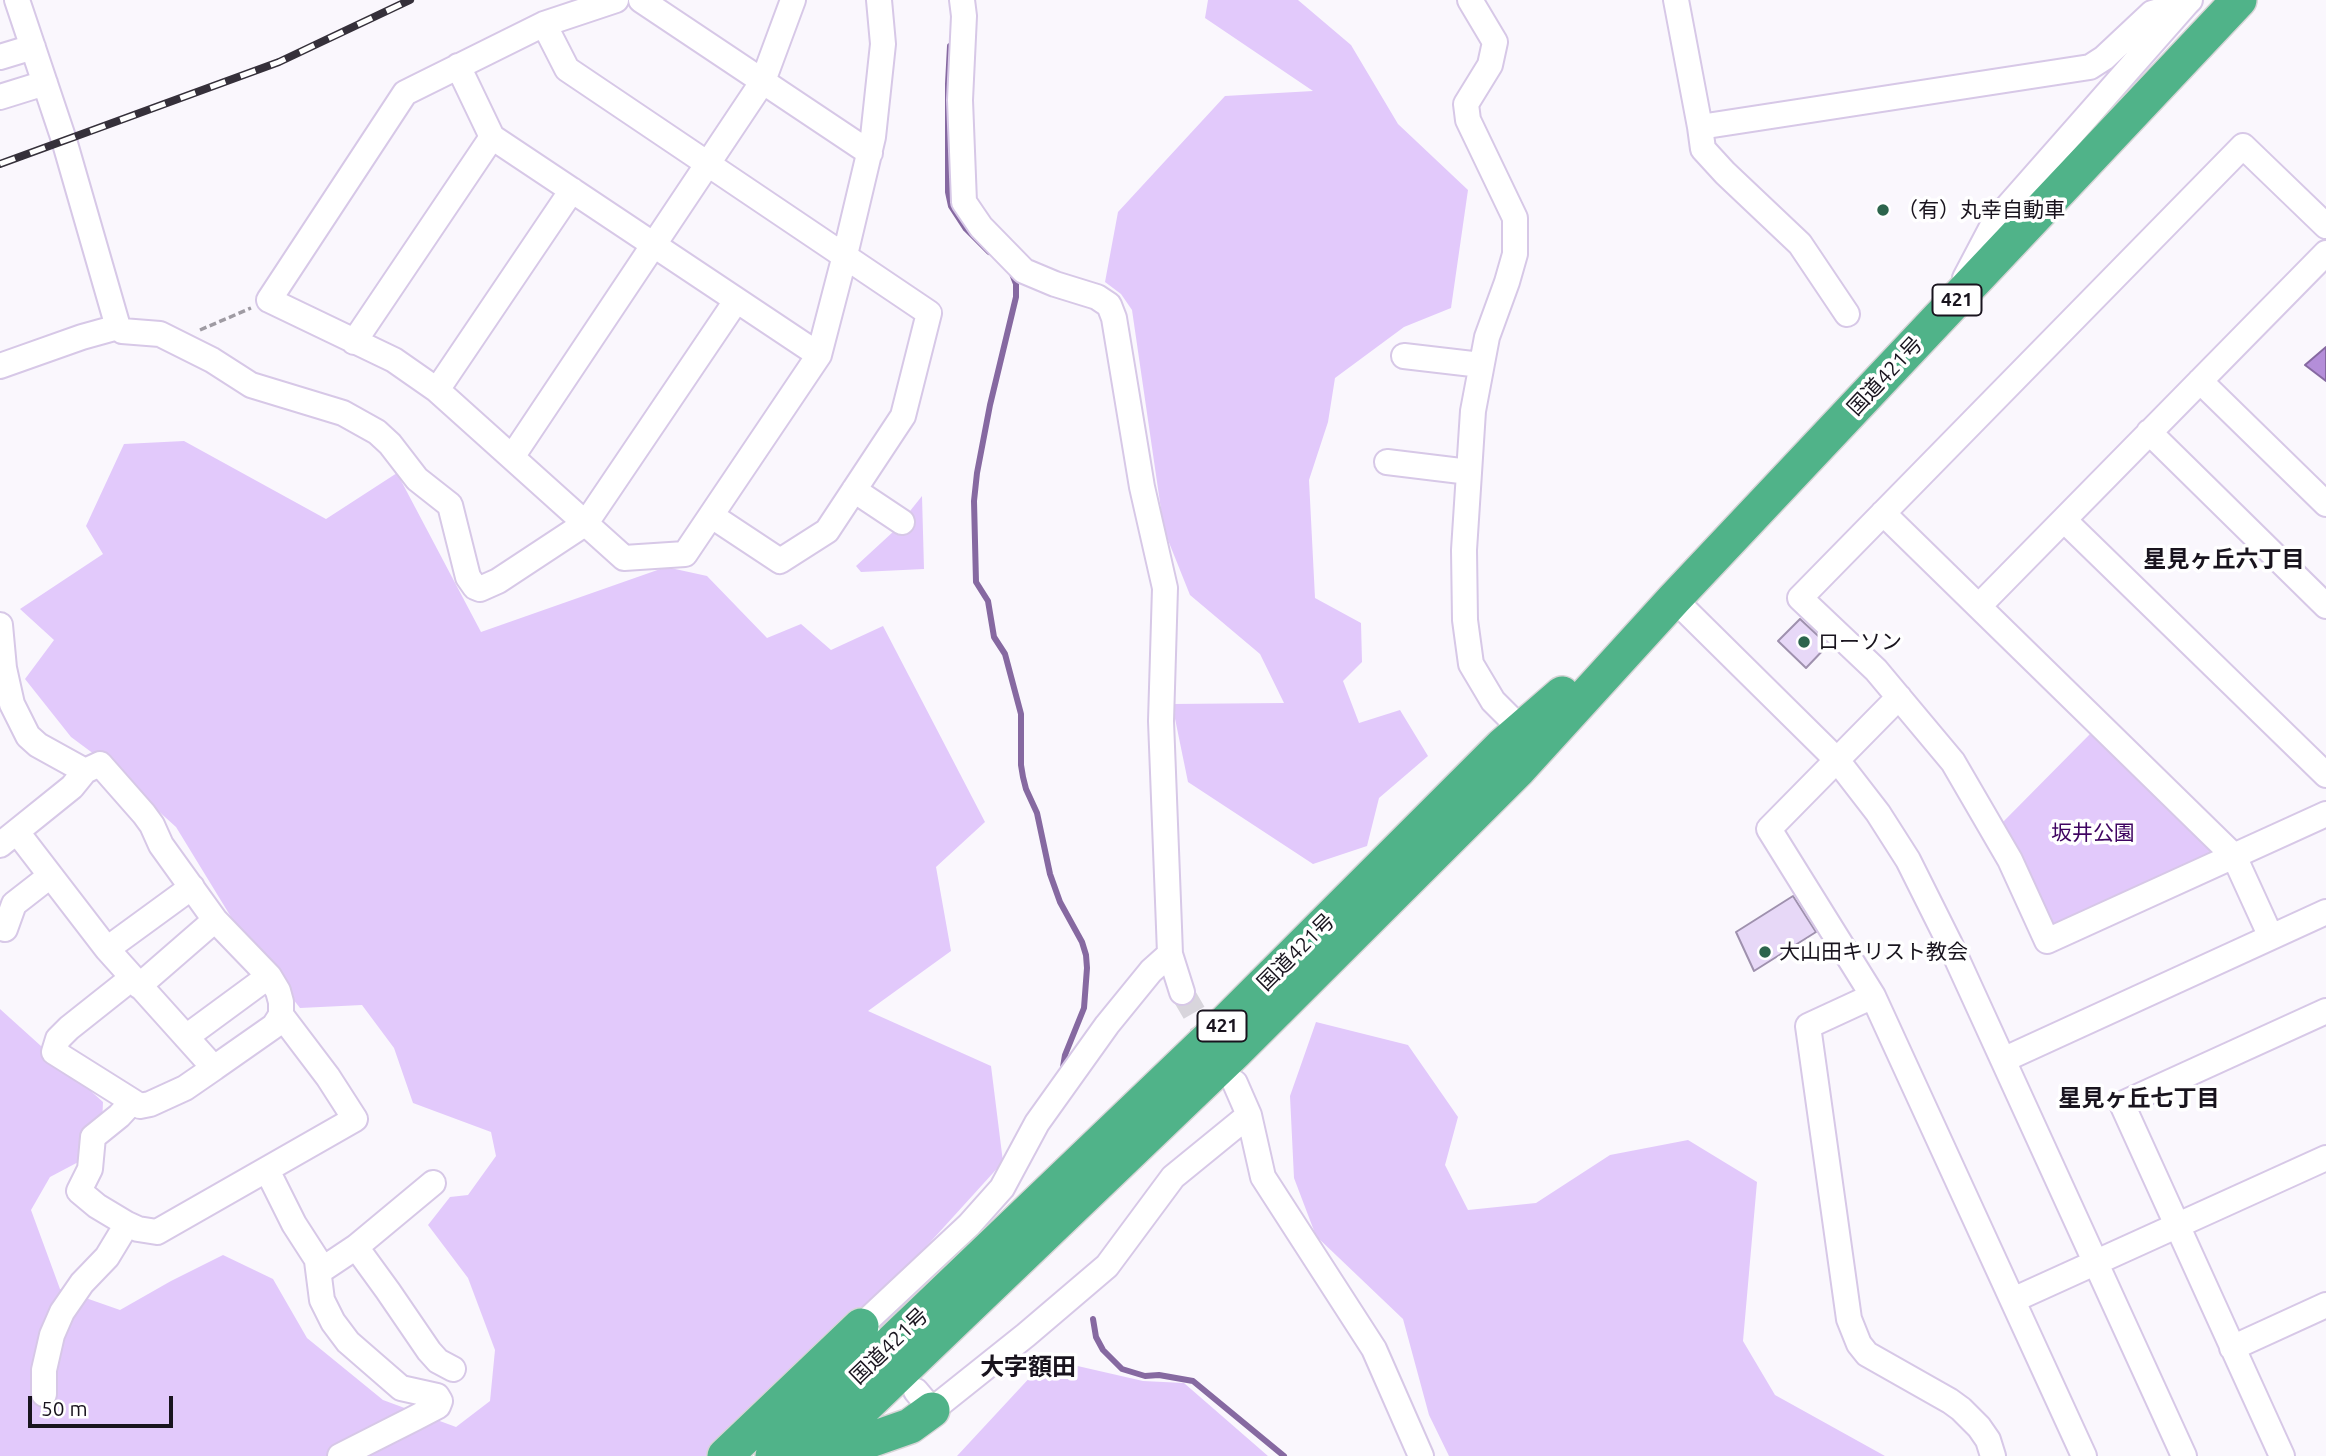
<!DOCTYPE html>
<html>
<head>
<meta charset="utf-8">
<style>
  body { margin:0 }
  #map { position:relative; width:2326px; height:1456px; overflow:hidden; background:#faf7fd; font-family:Ubuntu,sans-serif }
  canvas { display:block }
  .scale { position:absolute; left:28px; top:1396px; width:145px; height:32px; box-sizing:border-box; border:4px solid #19141e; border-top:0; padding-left:9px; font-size:21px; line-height:24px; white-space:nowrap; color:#19141e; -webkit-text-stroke:5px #fff; paint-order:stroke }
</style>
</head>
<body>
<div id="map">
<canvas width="2326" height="1456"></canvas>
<div class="scale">50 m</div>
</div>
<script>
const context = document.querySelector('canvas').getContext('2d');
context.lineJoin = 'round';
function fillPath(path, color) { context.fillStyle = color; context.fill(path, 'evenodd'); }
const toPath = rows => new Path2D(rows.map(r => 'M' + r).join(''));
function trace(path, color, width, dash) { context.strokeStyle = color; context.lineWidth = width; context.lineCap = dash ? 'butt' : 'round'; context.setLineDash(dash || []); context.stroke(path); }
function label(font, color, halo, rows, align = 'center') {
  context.font = font + ' Ubuntu,"Noto Sans JP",sans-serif'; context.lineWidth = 7; context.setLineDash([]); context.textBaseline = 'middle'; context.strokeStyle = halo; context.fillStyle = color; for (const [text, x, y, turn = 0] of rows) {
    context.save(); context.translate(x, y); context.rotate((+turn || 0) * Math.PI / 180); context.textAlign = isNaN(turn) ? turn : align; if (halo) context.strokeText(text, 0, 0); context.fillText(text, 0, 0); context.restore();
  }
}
fillPath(toPath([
  [1208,0,1298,0,1351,45,1398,124,1468,190,1451,308,1404,327,1335,378,1328,422,1309,480,1315,598,1361,623,1362,662,1343,681,1359,723,1400,710,1428,756,1379,798,1367,846,1313,864,1188,782,1172,704,1284,703,1260,654,1190,595,1164,530,1132,310,1121,294,1105,282,1118,212,1225,96,1313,91,1205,18],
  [184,441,326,519,397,473,481,632,666,567,707,576,767,638,801,624,831,650,883,626,985,822,936,867,951,951,868,1011,991,1066,1003,1162,855,1325,716,1456,0,1456,0,1009,103,1102,101,1150,50,1177,31,1210,60,1289,120,1310,171,1281,223,1255,273,1279,307,1338,383,1400,456,1427,490,1401,495,1350,468,1278,428,1225,450,1197,468,1195,496,1156,491,1132,413,1103,394,1048,362,1005,300,1008,239,930,176,827,102,760,71,737,25,679,54,640,20,609,103,554,86,526,124,444],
  [922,496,924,569,861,572,856,566,894,531],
  [2093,731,2214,849,2212,857,2057,928,2049,925,2000,825],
  [1316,1022,1408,1045,1458,1117,1445,1165,1468,1210,1536,1203,1610,1155,1688,1140,1757,1182,1743,1341,1775,1395,1885,1456,1449,1456,1429,1415,1403,1319,1316,1236,1294,1178,1290,1096],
  [1047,1359,1143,1381,1184,1383,1268,1456,957,1456]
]), '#e2c9fb');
const water = toPath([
  [2326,347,2326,381,2305,365,2326,347]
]);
fillPath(water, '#b48ed9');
trace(water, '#8669a1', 2);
trace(toPath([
  [950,46,948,84,948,192,951,206,966,229,989,252],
  [1012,274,1016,284,1016,297,990,405,977,473,974,501,976,582,988,601,994,637,1005,654,1021,714,1021,765,1023,777,1026,789,1037,813,1050,874,1060,902,1082,942,1086,955,1087,968,1084,1008,1065,1055,1063,1067],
  [1093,1319,1096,1337,1103,1350,1122,1369,1145,1376,1159,1375,1193,1381,1284,1456]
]), '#8669a1', 6);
const building = toPath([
  [1800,619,1828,645,1806,668,1778,641,1800,619],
  [1793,896,1816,932,1754,971,1736,932,1793,896]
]);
fillPath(building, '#e7d8f7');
trace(building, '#9f91ae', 2);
trace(toPath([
  [1182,992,1217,1052]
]), '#d8d5dc', 24, [24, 12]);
const minor = toPath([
  [17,0,64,140,118,327],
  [616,0,544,24,405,93,269,300,394,360,437,390,624,558,685,554,819,355,845,255,873,137,883,44,879,0],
  [641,0,870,153],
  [962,0,964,16,960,100,964,202,981,227,1024,271,1055,284,1097,297,1109,305,1114,318,1142,487,1165,588,1161,721,1169,927,1170,954,1182,992],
  [1470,0,1495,42,1490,65,1466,104,1468,120,1515,218,1515,254,1507,282,1487,337,1473,411,1464,550,1465,620,1471,664,1493,701,1521,729],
  [1676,0,1700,127,2090,67,2104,58,2152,13,2187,3,2190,0],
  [544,24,567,69,929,313,903,416,827,531,780,561,712,516],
  [0,57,33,47],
  [458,66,492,137,819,355],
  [0,97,45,83],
  [1700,127,1703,149,1725,173,1800,244,1847,314],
  [2326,226,2243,146,1800,598,1876,670,1953,762,2010,860,2047,941,2326,814],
  [1965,278,1995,221,2187,3],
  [354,342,492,137],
  [1404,356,1481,365],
  [0,366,82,337,118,327,122,331,160,334,212,360,251,385,343,413,377,432,390,444,417,479,450,505,468,577,475,587,480,589,498,581,586,523,736,301],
  [2200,381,2326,504],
  [437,390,572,190],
  [2149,432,2326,606],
  [512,457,763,81,793,0],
  [1387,462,1469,472],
  [854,490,902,522],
  [1883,513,2234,856,2271,937],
  [2064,520,2326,775],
  [1674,599,1837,760,1878,813,1908,860,1950,944,2184,1456],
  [1979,606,2326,253],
  [0,625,4,668,12,704,28,736,38,745,85,771,72,787,0,845],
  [1899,697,1769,829,1873,996,2084,1456],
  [85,771,100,764,144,814,152,825,161,845,215,920,269,976,278,991,281,1002,281,1015],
  [17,832,107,949,214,1068,274,1026,281,1015,328,1077,355,1119,157,1232,138,1229,127,1224,97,1206,79,1191,90,1169,93,1137,119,1116,132,1102],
  [5,929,14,904,50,876],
  [107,949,192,887],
  [132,978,69,1028,58,1039,54,1052,140,1106,150,1104,185,1088,214,1068],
  [139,986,215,920],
  [1873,996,1808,1026,1849,1319,1859,1344,1867,1354,1950,1401,1961,1409,1979,1427,1988,1440,1993,1456],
  [186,1037,269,976],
  [2003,1060,2326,912],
  [1235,1083,1249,1115,1263,1177,1374,1349,1421,1456],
  [267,1170,294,1224,323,1269,356,1247,433,1183],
  [356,1247,388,1291,429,1351,438,1361,453,1369],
  [317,1261,322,1300,333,1322,348,1342,401,1388,437,1396,440,1401,438,1406,415,1418,340,1456],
  [2013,1300,2326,1158],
  [870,1336,861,1326,969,1225,1002,1188,1037,1123,1107,1025,1151,971,1170,954],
  [2232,1348,2326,1305],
  [916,1391,932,1410,1026,1335,1107,1266,1173,1177,1249,1115],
  [44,1394,44,1370,52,1335,62,1312,82,1283,107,1257,127,1224],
  [2282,1456,2122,1104,2326,1011]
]);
const highway = toPath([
  [725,1456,861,1326],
  [773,1456,1219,1029,1502,746,1562,694],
  [813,1456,1235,1052,1519,769,1674,599,2239,0],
  [852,1456,867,1441,910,1426,932,1410]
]);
trace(minor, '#d7c8e7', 28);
trace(highway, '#d6d5d6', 38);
trace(toPath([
  [200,330,251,308]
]), '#9f9ba3', 3.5, [7, 3.5]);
trace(minor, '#fff', 24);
trace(highway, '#50b389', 35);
const rail = toPath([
  [0,164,279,62,410,0]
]);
trace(rail, '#35303a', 8);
trace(rail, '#fff', 5, [16]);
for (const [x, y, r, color] of [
  [1883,210,7,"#2c644c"],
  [1804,642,7,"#2c644c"],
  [1765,952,7,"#2c644c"]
]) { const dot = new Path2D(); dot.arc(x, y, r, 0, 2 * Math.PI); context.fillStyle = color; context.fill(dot); trace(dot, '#fff', 2.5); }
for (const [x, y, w] of [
  [1957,300,49],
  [1222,1026,49]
]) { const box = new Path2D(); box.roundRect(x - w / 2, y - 15.5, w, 31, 5); context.fillStyle = '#fff'; context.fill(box); trace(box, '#19141e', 2); }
label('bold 19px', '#19141e', null, [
  ["421",1957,300],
  ["421",1222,1026]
]);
label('21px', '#19141e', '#fff', [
  ["（有）丸幸自動車",1897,210],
  ["ローソン",1818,642],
  ["大山田キリスト教会",1779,952]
], 'left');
label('21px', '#19141e', '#fff', [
  ["国道421号",1885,376,-47],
  ["国道421号",1296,952,-45],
  ["国道421号",889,1346,-44]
]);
label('21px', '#3f0461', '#fff', [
  ["坂井公園",2093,833]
]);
label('bold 23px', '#19141e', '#fff', [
  ["星見ヶ丘六丁目",2224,559],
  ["星見ヶ丘七丁目",2139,1098]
]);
label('bold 24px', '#19141e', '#fff', [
  ["大字額田",1028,1367]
]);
</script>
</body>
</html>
